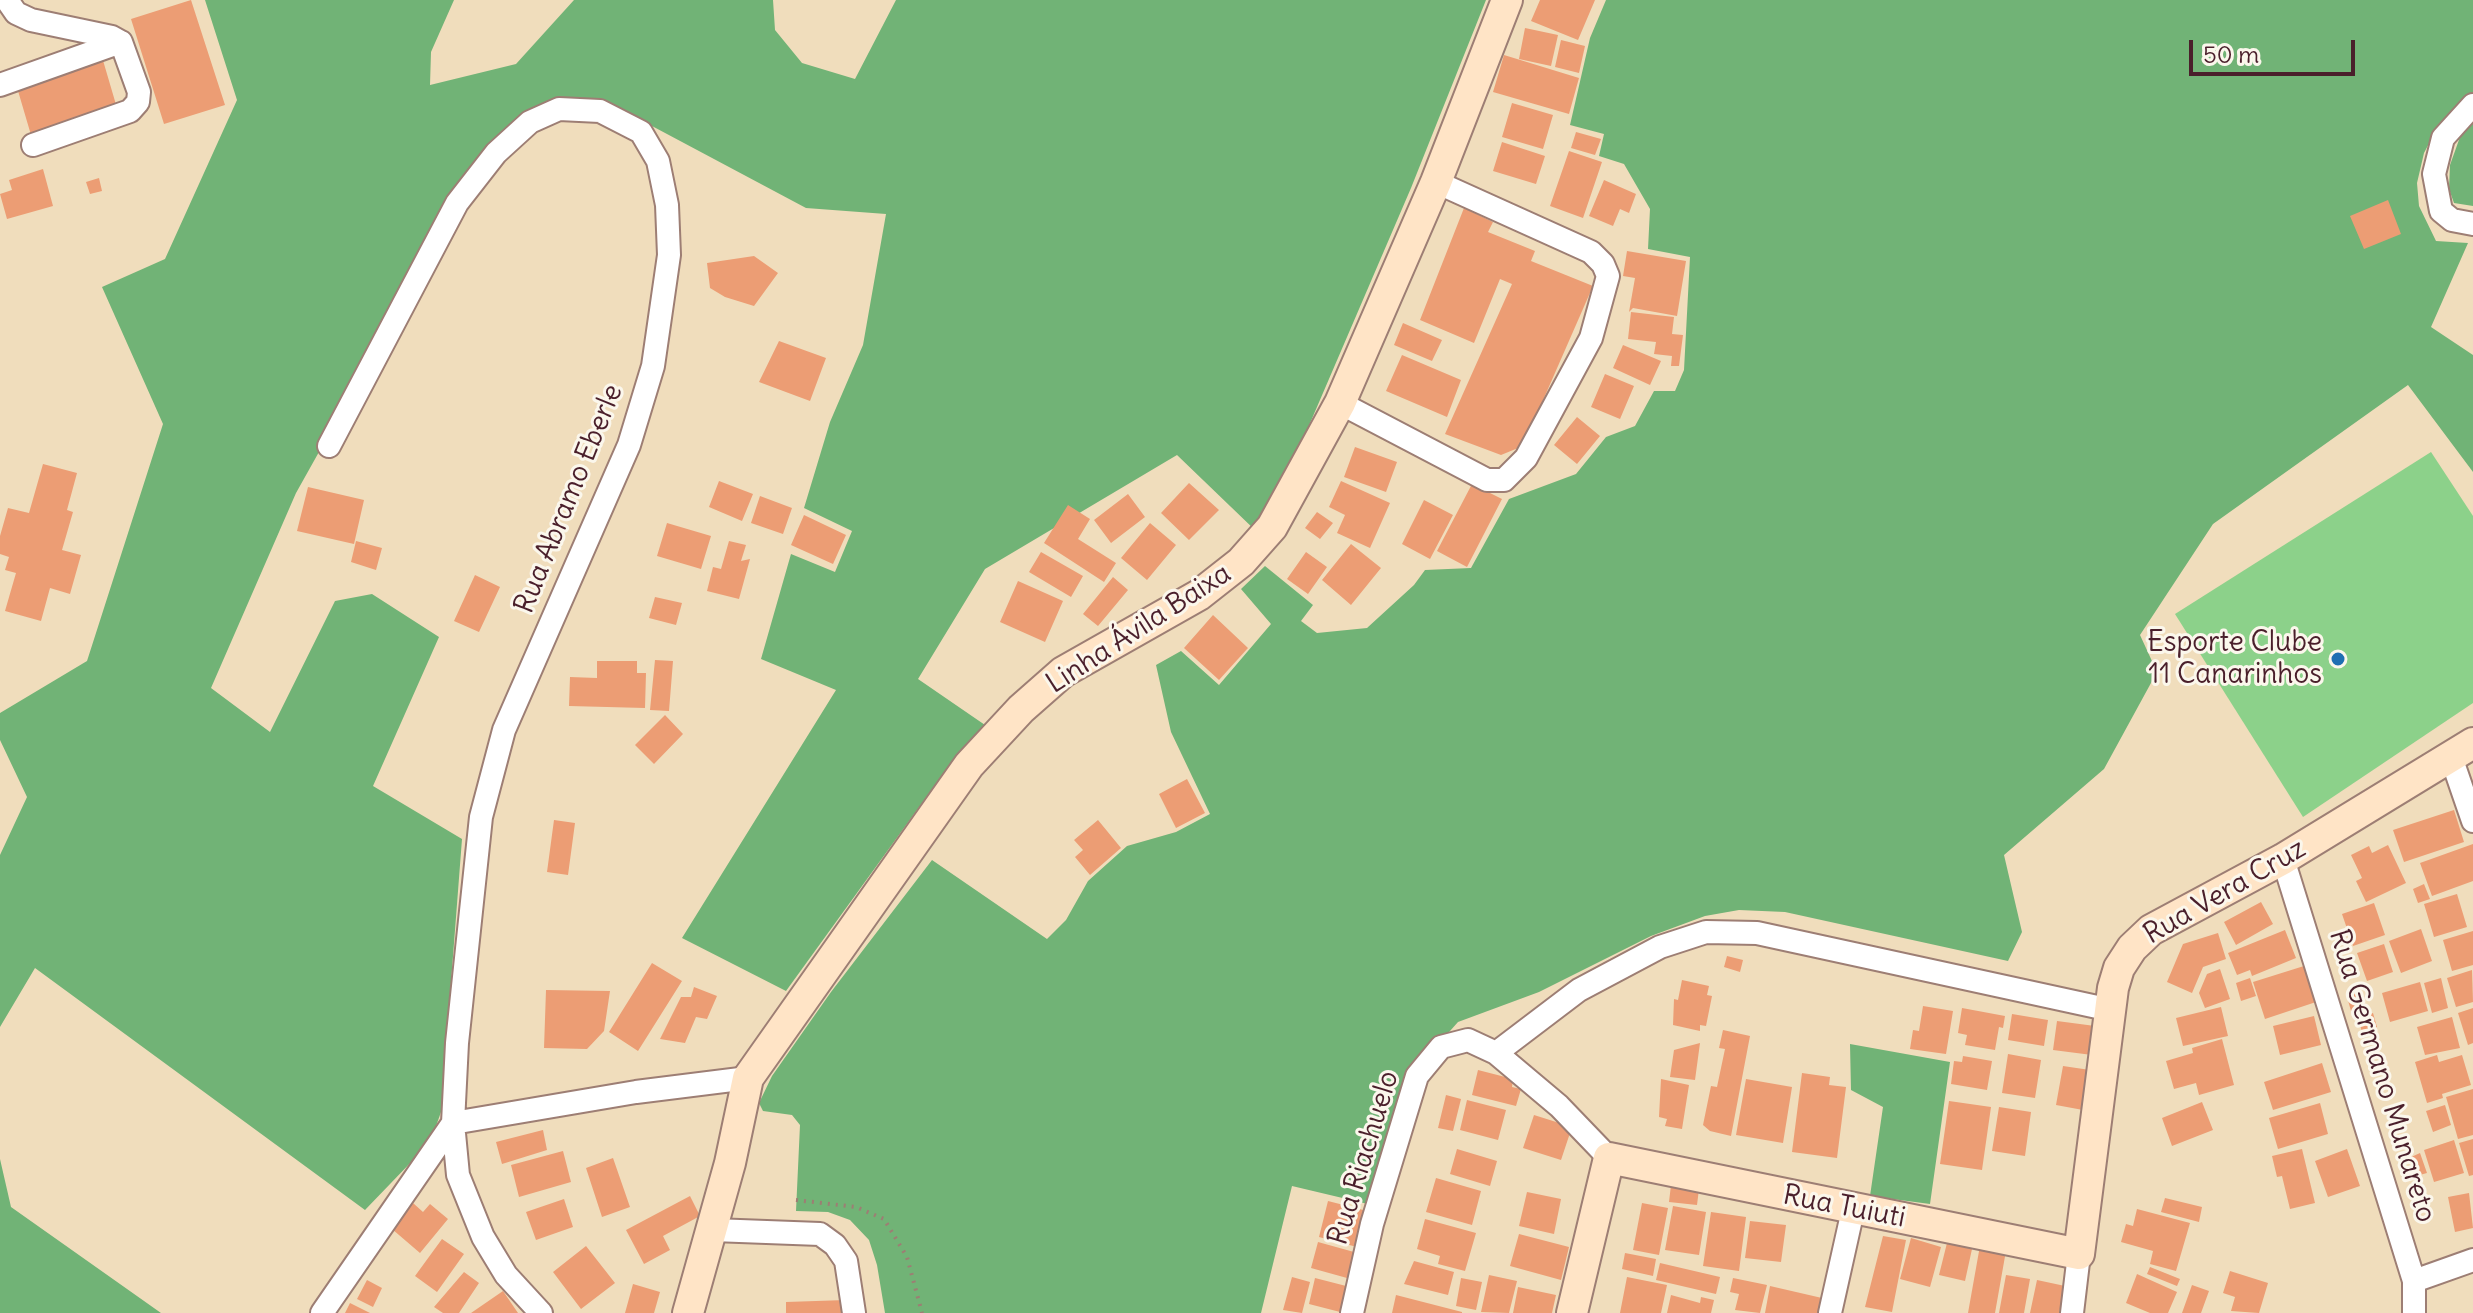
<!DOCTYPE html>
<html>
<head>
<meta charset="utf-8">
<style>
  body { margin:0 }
  #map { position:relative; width:2473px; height:1313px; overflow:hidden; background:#f0ddbc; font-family:Delius,sans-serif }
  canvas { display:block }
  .scale { position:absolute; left:2189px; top:40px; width:166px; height:36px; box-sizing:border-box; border:4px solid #4a1f2b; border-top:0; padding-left:10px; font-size:24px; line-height:28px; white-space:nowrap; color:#4a1f2b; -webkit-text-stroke:6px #fbf7ec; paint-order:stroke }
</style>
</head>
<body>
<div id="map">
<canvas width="2473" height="1313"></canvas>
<div class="scale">50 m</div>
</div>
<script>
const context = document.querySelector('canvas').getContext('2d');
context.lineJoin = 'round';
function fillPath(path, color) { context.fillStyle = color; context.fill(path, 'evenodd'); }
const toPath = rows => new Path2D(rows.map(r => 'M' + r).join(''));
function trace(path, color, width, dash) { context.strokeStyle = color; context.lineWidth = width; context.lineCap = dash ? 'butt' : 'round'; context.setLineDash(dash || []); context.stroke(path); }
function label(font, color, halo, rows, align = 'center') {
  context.font = font + ' Delius,sans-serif'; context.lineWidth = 6; context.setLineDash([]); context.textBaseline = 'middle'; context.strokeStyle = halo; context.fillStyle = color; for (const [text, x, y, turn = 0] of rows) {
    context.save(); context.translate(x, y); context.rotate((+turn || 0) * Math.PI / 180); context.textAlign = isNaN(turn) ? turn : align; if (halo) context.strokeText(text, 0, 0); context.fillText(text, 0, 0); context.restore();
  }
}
fillPath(toPath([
  [2431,452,2473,516,2473,703,2303,817,2175,614]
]), '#8cd18a');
fillPath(toPath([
  [205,0,454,0,431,52,430,85,516,64,574,0,773,0,775,30,802,63,855,79,896,0,1486,0,1411,188,1271,514,1257,532,1177,455,985,569,918,679,985,725,951,763,786,991,682,938,836,690,761,659,791,554,835,572,852,531,804,508,830,422,863,345,886,214,806,208,605,101,563,99,488,150,296,493,211,688,270,732,335,601,372,594,439,637,373,786,462,839,441,1112,435,1129,416,1157,365,1210,35,968,0,1027,0,855,27,797,0,740,0,713,87,661,163,424,102,287,165,259,237,100],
  [1606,0,2473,0,2473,94,2435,132,2424,153,2417,183,2419,206,2436,241,2468,243,2431,327,2473,355,2473,472,2408,385,2213,524,2140,635,2157,672,2104,769,2004,855,2022,932,2008,961,1785,912,1739,910,1705,916,1651,936,1539,992,1458,1022,1426,1058,1372,1205,1292,1186,1261,1313,885,1313,877,1265,869,1240,850,1220,828,1212,796,1211,800,1125,792,1115,763,1111,759,1103,772,1076,831,992,932,860,1047,939,1066,920,1088,881,1127,846,1176,832,1210,814,1171,732,1156,665,1181,651,1219,685,1271,624,1241,589,1265,566,1313,605,1301,621,1317,633,1367,628,1414,585,1425,570,1471,568,1509,499,1576,474,1606,437,1635,426,1654,391,1675,391,1684,370,1690,257,1648,249,1650,209,1624,164,1599,156,1604,134,1570,125,1590,38],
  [2473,122,2473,206,2454,203,2449,189,2450,165,2460,137],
  [1850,1044,1950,1062,1930,1204,1870,1196,1883,1107,1851,1090],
  [0,1159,11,1207,161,1313,0,1313]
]), '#71b376');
fillPath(toPath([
  [191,0,225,105,164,124,131,19],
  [1540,0,1595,0,1578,40,1531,21],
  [1525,28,1558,35,1551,66,1519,59],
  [1561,40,1585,46,1579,73,1555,67],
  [1504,55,1579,78,1569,114,1493,92],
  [102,57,117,108,31,135,16,84],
  [1512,103,1553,115,1543,149,1502,137],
  [1576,132,1601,139,1595,155,1571,148],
  [1502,142,1545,156,1536,184,1493,171],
  [1569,151,1602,162,1583,218,1550,206],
  [43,169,53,206,7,219,0,194,12,190,9,180],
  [99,178,102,191,90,194,86,182],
  [1604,180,1636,194,1629,213,1620,209,1613,226,1589,216],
  [2388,200,2401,234,2364,249,2350,216],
  [1464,208,1493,222,1488,232,1535,251,1531,261,1593,286,1523,446,1501,455,1445,434,1512,284,1500,279,1474,343,1420,320],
  [1627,251,1686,261,1677,316,1633,308,1629,312,1635,278,1623,276],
  [754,256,778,273,754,306,725,297,710,288,707,263],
  [1631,312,1674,317,1672,334,1683,335,1679,366,1671,366,1672,356,1654,354,1656,342,1628,339],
  [1403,323,1442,340,1432,361,1394,345],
  [779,341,826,358,810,401,759,382],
  [1623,345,1661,361,1650,385,1613,368],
  [1402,355,1461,380,1447,417,1386,391],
  [1605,374,1634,386,1620,419,1591,407],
  [1577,417,1600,436,1577,464,1554,445],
  [1355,447,1397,462,1386,492,1344,477],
  [43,464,77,473,67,510,73,512,62,550,81,555,70,594,50,588,41,621,5,611,16,573,5,570,9,557,0,554,0,536,8,508,29,513],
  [719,481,753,494,742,521,709,507],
  [1341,481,1390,503,1370,548,1337,533,1345,515,1329,507],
  [1189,483,1219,510,1189,540,1161,513],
  [1472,484,1502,499,1467,567,1437,551],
  [308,487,364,500,354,544,297,531],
  [1128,494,1145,517,1111,543,1094,520],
  [760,496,792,508,783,534,751,523],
  [1424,500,1453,515,1430,559,1402,544],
  [1068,505,1090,519,1078,539,1116,563,1104,582,1044,543],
  [1317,512,1333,523,1320,539,1305,528],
  [804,515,846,535,833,564,791,545],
  [667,523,711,536,701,569,657,556],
  [1150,523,1176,545,1147,580,1121,558],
  [356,541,382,548,376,570,351,562],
  [729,541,746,545,741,561,750,559,739,599,707,591,713,567,721,569],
  [1351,544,1381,568,1351,605,1322,580],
  [1041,552,1083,576,1071,597,1029,572],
  [1306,552,1327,567,1308,594,1287,579],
  [475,575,500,587,479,632,454,621],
  [1113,577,1128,590,1098,626,1083,614],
  [1018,581,1063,601,1045,642,1000,622],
  [655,597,682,603,676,625,649,618],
  [1213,615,1248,648,1219,680,1184,648],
  [655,660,673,661,669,711,650,710],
  [597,661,637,661,637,673,646,673,645,708,569,706,570,677,597,678],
  [665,715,683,734,654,764,635,745],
  [1187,779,1205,813,1176,828,1159,794],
  [2454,810,2464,842,2404,862,2393,830],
  [554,820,575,823,568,875,547,872],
  [1098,820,1121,848,1090,875,1075,857,1083,850,1074,840],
  [2473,844,2473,881,2432,896,2420,863],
  [2388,845,2406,883,2366,902,2356,881,2362,878,2351,855,2369,846,2372,853],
  [2424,884,2430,899,2418,903,2413,889],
  [2457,894,2467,927,2434,937,2424,904],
  [2261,902,2273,924,2236,945,2224,922],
  [2374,903,2385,935,2353,946,2342,914],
  [2421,929,2432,961,2401,973,2389,941],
  [2285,930,2296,958,2252,976,2250,970,2237,975,2228,953],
  [2473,931,2473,965,2452,971,2443,940],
  [2218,933,2226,959,2203,967,2192,993,2167,982,2183,944],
  [2384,944,2393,972,2367,981,2357,953],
  [1727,956,1743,960,1740,972,1724,967],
  [652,963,682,981,638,1051,609,1032],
  [2304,966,2316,1002,2265,1019,2253,982],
  [2220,969,2230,999,2205,1008,2199,993,2207,974],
  [2472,970,2473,1002,2456,1007,2447,978],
  [2250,978,2256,996,2241,1001,2236,983],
  [2441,978,2448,1008,2432,1013,2424,983],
  [1682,980,1709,986,1707,995,1712,996,1706,1026,1700,1025,1700,1031,1673,1025,1674,999,1678,1000],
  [2420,982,2428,1011,2390,1022,2382,993],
  [694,987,717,996,707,1019,696,1017,685,1043,660,1039,681,997,691,997],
  [546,990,610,991,604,1031,587,1049,544,1048],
  [2361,992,2366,1006,2351,1011,2347,997],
  [1923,1006,1953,1011,1946,1054,1910,1049,1913,1030,1919,1031],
  [2221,1007,2228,1036,2183,1046,2176,1018],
  [1962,1008,2005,1016,2003,1028,1999,1027,1995,1050,1965,1045,1967,1035,1958,1033],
  [2473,1008,2473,1043,2468,1045,2458,1013],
  [2373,1013,2377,1027,2362,1032,2358,1018],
  [2012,1014,2048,1020,2044,1046,2008,1040],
  [2314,1016,2321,1045,2280,1055,2273,1026],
  [2452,1017,2460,1048,2425,1055,2417,1027],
  [2057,1021,2095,1026,2092,1055,2053,1050],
  [1723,1030,1750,1036,1731,1136,1710,1131,1703,1125,1711,1086,1717,1087,1725,1049,1719,1048],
  [2222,1039,2234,1085,2199,1095,2196,1083,2174,1089,2166,1061,2193,1053,2192,1048],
  [1700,1043,1695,1080,1670,1077,1674,1050],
  [2008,1054,2041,1060,2035,1098,2002,1093],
  [2437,1055,2439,1062,2462,1055,2471,1085,2442,1094,2443,1098,2427,1103,2415,1062],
  [1963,1056,1992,1061,1987,1090,1951,1084,1954,1061,1962,1062],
  [2322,1063,2331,1092,2273,1110,2264,1082],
  [2063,1066,2090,1070,2083,1110,2056,1105],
  [1478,1070,1513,1079,1512,1087,1521,1089,1516,1106,1472,1095],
  [1802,1073,1830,1077,1829,1085,1846,1087,1837,1158,1792,1152],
  [1661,1079,1689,1085,1682,1129,1665,1126,1667,1119,1659,1117],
  [1746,1079,1792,1087,1783,1143,1736,1135],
  [2473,1089,2473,1135,2458,1139,2446,1097],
  [1446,1095,1461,1099,1453,1131,1438,1128],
  [1467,1100,1506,1110,1498,1140,1460,1130],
  [1949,1101,1991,1107,1982,1170,1940,1164],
  [2202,1102,2213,1130,2172,1146,2162,1118],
  [2320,1103,2328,1134,2278,1149,2269,1118],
  [2445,1105,2451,1125,2433,1132,2426,1111],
  [1999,1107,2031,1112,2025,1156,1992,1151],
  [1534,1115,1572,1127,1561,1160,1523,1148],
  [543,1130,547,1150,502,1164,496,1142],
  [2473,1139,2473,1175,2469,1176,2459,1143],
  [2454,1140,2464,1173,2434,1182,2424,1150],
  [1457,1149,1497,1161,1490,1186,1450,1174],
  [2302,1149,2315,1203,2290,1209,2282,1176,2277,1177,2272,1156],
  [2347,1149,2360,1186,2328,1197,2315,1161],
  [563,1151,571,1182,519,1197,511,1165],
  [2420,1153,2427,1173,2416,1176,2409,1158],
  [613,1158,630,1207,602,1217,586,1168],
  [1436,1178,1481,1191,1472,1225,1426,1212],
  [1671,1185,1699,1189,1697,1205,1669,1202],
  [1527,1192,1561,1199,1554,1234,1519,1226],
  [2469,1193,2473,1228,2455,1232,2448,1197],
  [690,1196,700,1216,663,1236,670,1250,644,1264,626,1230],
  [2165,1198,2202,1207,2199,1222,2161,1212],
  [564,1199,573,1227,536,1240,526,1212],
  [1328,1201,1367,1211,1357,1247,1319,1237],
  [413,1203,423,1212,430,1204,448,1219,420,1253,392,1229],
  [1642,1203,1668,1208,1659,1255,1633,1250],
  [1673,1206,1706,1212,1699,1255,1665,1250],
  [2137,1209,2190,1223,2176,1271,2150,1264,2153,1251,2121,1242,2126,1224,2133,1226],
  [1711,1212,1746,1217,1739,1271,1703,1266],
  [1425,1219,1476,1233,1465,1271,1438,1264,1440,1256,1417,1249],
  [1750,1221,1786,1225,1781,1262,1745,1258],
  [1519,1234,1569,1247,1561,1280,1510,1266],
  [1883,1236,1906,1240,1892,1312,1865,1307],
  [1911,1238,1941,1247,1930,1287,1900,1279],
  [442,1239,464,1254,437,1292,415,1276],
  [1981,1240,2007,1245,1995,1313,1968,1313],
  [1318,1242,1354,1252,1347,1278,1311,1268],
  [1947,1243,1972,1249,1965,1281,1939,1275],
  [586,1246,615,1283,581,1309,553,1272],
  [1625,1253,1656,1259,1653,1276,1622,1269],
  [1414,1261,1454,1272,1448,1295,1404,1284],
  [1660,1263,1720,1277,1716,1294,1656,1280],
  [2150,1267,2180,1279,2177,1286,2147,1274],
  [2230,1271,2268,1283,2259,1313,2231,1311,2235,1297,2223,1293],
  [464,1272,479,1283,459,1313,443,1313,434,1307],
  [2137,1274,2177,1292,2168,1313,2150,1313,2126,1303],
  [1489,1275,1517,1281,1509,1313,1481,1312],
  [2006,1275,2030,1279,2024,1313,1999,1313],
  [1292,1277,1310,1282,1302,1313,1283,1310],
  [1627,1277,1667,1285,1661,1313,1620,1313],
  [1315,1278,1350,1287,1344,1313,1309,1304],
  [1461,1278,1482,1282,1476,1310,1456,1306],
  [1733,1278,1767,1285,1760,1313,1735,1310,1739,1294,1730,1292],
  [367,1280,382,1288,373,1307,357,1299],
  [2037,1280,2065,1286,2059,1313,2030,1313],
  [633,1284,660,1292,654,1313,625,1313],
  [2192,1285,2209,1291,2201,1313,2182,1313],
  [1770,1286,1822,1298,1819,1313,1765,1313],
  [1518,1287,1556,1295,1552,1313,1513,1313],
  [503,1291,518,1313,471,1313],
  [1396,1295,1462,1312,1462,1313,1392,1313],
  [1671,1295,1700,1303,1701,1297,1714,1300,1711,1313,1667,1313],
  [846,1300,846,1313,786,1313,786,1302],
  [350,1303,370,1313,345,1313]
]), '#ec9d74');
const street = toPath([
  [7,0,16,13,31,20,112,37,121,42,139,92,138,102,130,111,33,145],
  [0,85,121,42],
  [2473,105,2443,138,2434,174,2441,211,2452,220,2473,224],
  [1340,403,1487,480,1504,480,1526,458,1591,338,1608,276,1603,264,1591,252,1436,182],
  [329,446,457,203,496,153,530,122,559,109,600,111,641,132,658,161,667,205,669,255,653,366,629,445,504,730,481,817,457,1043,453,1123,458,1175,483,1237,506,1275,541,1313],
  [2451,757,2473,821],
  [2283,859,2414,1281,2414,1313],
  [1496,1053,1579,990,1660,947,1706,932,1757,933,2111,1010],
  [713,1230,820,1234,835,1245,846,1261,854,1313],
  [2414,1281,2473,1260],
  [322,1313,453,1123,636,1092,748,1078],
  [1352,1313,1372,1224,1417,1076,1441,1047,1468,1040,1496,1053,1559,1106,1609,1158],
  [1830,1313,1853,1210],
  [2072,1313,2079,1254]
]);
const secondary = toPath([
  [688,1313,730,1163,748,1078,969,765,1021,709,1063,672,1199,595,1241,562,1272,527,1340,403,1436,182,1507,0],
  [1572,1313,1609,1158,2079,1254,2113,988,2119,968,2132,948,2151,930,2283,859,2473,743]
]);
trace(street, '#9d7e74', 26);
trace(secondary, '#9d7e74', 34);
trace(toPath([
  [796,1200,856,1207,884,1219,907,1257,922,1313]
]), '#9d7e74', 4, [2, 6]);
trace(street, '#fff', 22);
trace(secondary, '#ffe4c6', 30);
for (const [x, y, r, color] of [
  [2338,659,8,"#1f6fb2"]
]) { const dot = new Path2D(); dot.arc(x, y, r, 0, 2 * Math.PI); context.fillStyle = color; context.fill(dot); trace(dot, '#fbf7ec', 3); }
label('28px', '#4a1f2b', '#fbf7ec', [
  ["Rua Abramo Eberle",569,499,-68],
  ["Linha Ávila Baixa",1139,629,-33],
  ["Rua Vera Cruz",2225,892,-30],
  ["Rua Germano Munareto",2382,1076,73],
  ["Rua Riachuelo",1364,1158,-73],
  ["Rua Tuiuti",1844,1207,11]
]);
label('28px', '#4a1f2b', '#fbf7ec', [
  ["Esporte Clube",2322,643],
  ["11 Canarinhos",2322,675]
], 'right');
</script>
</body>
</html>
